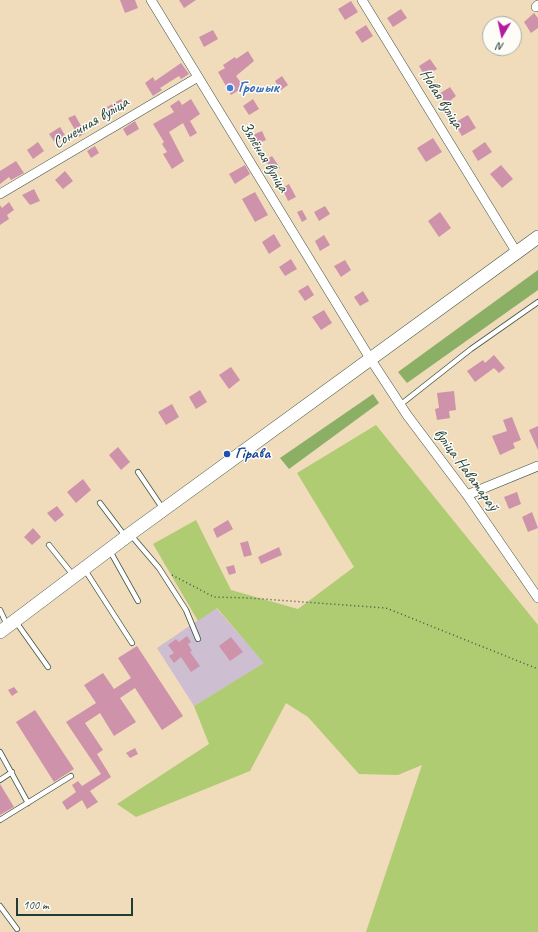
<!DOCTYPE html>
<html>
<head>
<meta charset="utf-8">
<style>
  body { margin:0 }
  #map { position:relative; width:538px; height:932px; overflow:hidden; background:#f0dbba; font-family:Caveat,sans-serif }
  canvas { display:block }
  .north { position:absolute; left:482px; top:16px; width:40px; height:40px; box-sizing:border-box; background:#fdfcf7; border:1px solid #a4b0a9; border-radius:50%; rotate:189deg; font-size:11px; font-weight:700; line-height:16px; text-align:center; color:#1f3d34 }
  .north::after { content:''; display:block; margin:auto; width:14px; height:18px; background:#b5179e; clip-path:polygon(50% 0,100% 100%,50% 72%,0 100%) }
  .scale { position:absolute; left:16px; top:898px; width:117px; height:18px; box-sizing:border-box; border:2px solid #1f3d34; border-top:0; padding-left:5px; font-size:12px; line-height:14px; white-space:nowrap; color:#1f3d34; -webkit-text-stroke:3px #fdfcf7; paint-order:stroke }
</style>
</head>
<body>
<div id="map">
<canvas width="538" height="932"></canvas>
<div class="north">N</div>
<div class="scale">100 m</div>
</div>
<script>
const context = document.querySelector('canvas').getContext('2d');
context.lineJoin = 'round';
function fillPath(path, color) { context.fillStyle = color; context.fill(path, 'evenodd'); }
const toPath = rows => new Path2D(rows.map(r => 'M' + r).join(''));
function trace(path, color, width, dash) { context.strokeStyle = color; context.lineWidth = width; context.lineCap = dash ? 'butt' : 'round'; context.setLineDash(dash || []); context.stroke(path); }
function label(font, color, halo, rows, align = 'center') {
  context.font = font + ' Caveat,sans-serif'; context.lineWidth = 3; context.setLineDash([]); context.textBaseline = 'middle'; context.strokeStyle = halo; context.fillStyle = color; for (const [text, x, y, turn = 0] of rows) {
    context.save(); context.translate(x, y); context.rotate((+turn || 0) * Math.PI / 180); context.textAlign = isNaN(turn) ? turn : align; if (halo) context.strokeText(text, 0, 0); context.fillText(text, 0, 0); context.restore();
  }
}
fillPath(toPath([
  [216,608,265,663,194,706,157,648]
]), '#cdbed2');
fillPath(toPath([
  [376,425,538,625,538,932,366,932,422,765,398,775,359,774,308,717,286,703,250,771,136,817,117,804,209,744,194,706,264,663,217,608,198,621,153,544,196,520,231,590,298,609,354,567,297,473]
]), '#afcc73');
fillPath(toPath([
  [538,270,538,290,407,383,398,372],
  [373,394,379,403,289,469,280,458]
]), '#8bb065');
fillPath(toPath([
  [120,0,135,0,138,8,125,13],
  [179,0,196,0,184,8],
  [351,1,358,12,345,20,338,9],
  [401,9,407,18,393,27,387,18],
  [534,13,538,18,538,28,531,33,524,22],
  [366,25,373,36,362,43,355,32],
  [213,30,218,39,204,47,199,37],
  [248,51,254,61,236,76,244,87,231,95,218,72,225,68,223,65,235,57,236,59],
  [430,59,437,69,425,76,419,66],
  [181,63,189,74,181,79,179,76,160,88,162,90,153,96,145,83,153,77,155,81],
  [282,76,288,85,281,90,275,81],
  [450,87,456,96,446,104,439,94],
  [121,99,125,105,111,114,107,107],
  [191,99,200,114,190,121,197,133,190,137,183,123,169,132,184,161,172,169,163,154,167,152,162,144,164,142,153,124,174,112,170,106,179,100,182,105],
  [253,99,259,109,249,115,243,106],
  [75,115,85,133,79,137,68,118],
  [468,115,476,128,462,136,454,123],
  [135,121,139,129,127,136,123,129],
  [60,127,66,137,56,144,49,134],
  [262,131,266,140,257,144,253,135],
  [433,138,442,152,426,162,417,148],
  [38,142,44,151,33,159,27,150],
  [485,142,492,152,478,161,472,151],
  [95,146,99,153,91,158,87,151],
  [272,156,280,168,273,172,265,160],
  [16,161,24,173,11,180,9,177,0,184,0,171],
  [245,165,250,174,235,184,229,174],
  [501,165,513,179,502,188,490,174],
  [65,171,73,181,63,189,55,180],
  [289,184,296,197,288,201,282,188],
  [34,189,40,201,30,205,22,195],
  [255,192,268,215,255,222,242,199],
  [9,202,14,210,7,215,9,219,0,225,0,205,2,208],
  [325,206,330,214,319,221,314,212],
  [302,210,307,219,302,222,297,212],
  [440,212,451,228,439,237,428,221],
  [274,234,281,246,269,254,262,242],
  [324,235,330,245,320,251,315,241],
  [291,259,297,269,285,276,279,267],
  [345,260,351,270,341,277,334,266],
  [308,285,314,295,305,301,298,291],
  [363,291,369,301,360,306,354,297],
  [324,310,332,323,321,330,312,317],
  [494,355,505,368,499,373,494,368,475,382,467,371,483,360,485,363],
  [231,367,240,380,229,389,219,375],
  [200,390,207,402,196,409,189,397],
  [454,391,456,410,449,411,450,418,437,420,435,409,439,408,437,393],
  [172,404,179,417,166,425,158,412],
  [512,417,521,440,513,443,515,448,500,455,492,436,507,431,503,420],
  [538,426,538,450,529,430],
  [118,447,130,462,121,470,109,455],
  [83,479,91,490,76,503,67,492],
  [517,492,521,504,509,509,504,497],
  [57,506,64,515,55,522,47,513],
  [532,512,538,528,528,532,522,517],
  [228,520,233,529,217,538,213,529],
  [33,528,41,537,32,545,24,537],
  [248,541,252,555,244,557,240,543],
  [279,547,282,555,261,564,258,557],
  [234,565,236,573,229,575,226,567],
  [187,636,191,642,188,644,192,651,190,652,200,666,191,672,181,657,174,663,169,656,174,653,168,645,176,639,179,642],
  [231,637,243,652,230,661,219,646],
  [137,646,183,716,162,730,135,688,120,698,136,722,114,736,100,713,85,723,103,750,97,754,111,777,90,791,98,802,87,809,82,800,67,810,62,802,76,792,72,785,78,781,82,786,101,774,66,722,96,703,84,685,103,673,114,689,131,678,118,658],
  [14,687,18,692,12,696,8,690],
  [35,710,74,769,54,782,16,722],
  [135,748,138,754,130,758,126,753],
  [0,784,14,807,0,815]
]), '#ce93aa');
const lane = toPath([
  [400,405,471,349,538,302],
  [138,472,163,509],
  [100,503,125,536],
  [130,534,159,568,186,610,198,639],
  [49,545,73,575],
  [110,551,138,601],
  [85,570,132,643],
  [0,610,7,625],
  [16,622,48,667],
  [0,752,28,803],
  [0,780,12,772],
  [0,820,71,776],
  [0,906,17,929]
]);
const street = toPath([
  [151,0,371,360,407,415,467,495,538,598],
  [362,0,517,253],
  [536,7,538,5],
  [0,194,198,77],
  [467,495,538,466]
]);
const secondary = toPath([
  [0,632,130,534,538,237]
]);
trace(lane, '#3e5548', 6);
trace(street, '#3e5548', 10);
trace(secondary, '#3e5548', 14);
trace(toPath([
  [172,575,214,597,249,598,386,608,538,669]
]), '#3e5548', 1.5, [1, 3]);
trace(lane, '#fff', 4.5);
trace(street, '#fff', 9);
trace(secondary, '#fff', 13);
for (const [x, y, r, color] of [
  [230,88,4,"#3f7fe0"],
  [227,454,4,"#1a4fb4"]
]) { const dot = new Path2D(); dot.arc(x, y, r, 0, 2 * Math.PI); context.fillStyle = color; context.fill(dot); trace(dot, '#fdfcf7', 1.5); }
label('bold 16px', '#366cbe', '#fdfcf7', [
  ["Грошык",238,88]
], 'left');
label('16px', '#1f3d34', '#fdfcf7', [
  ["Новая вуліца",441,99,58],
  ["Сонечная вуліца",91,123,-31],
  ["Зялёная вуліца",264,157,59],
  ["вуліца Наватараў",466,470,54]
]);
label('bold 16px', '#164399', '#fdfcf7', [
  ["Гірава",235,454]
], 'left');
</script>
</body>
</html>
